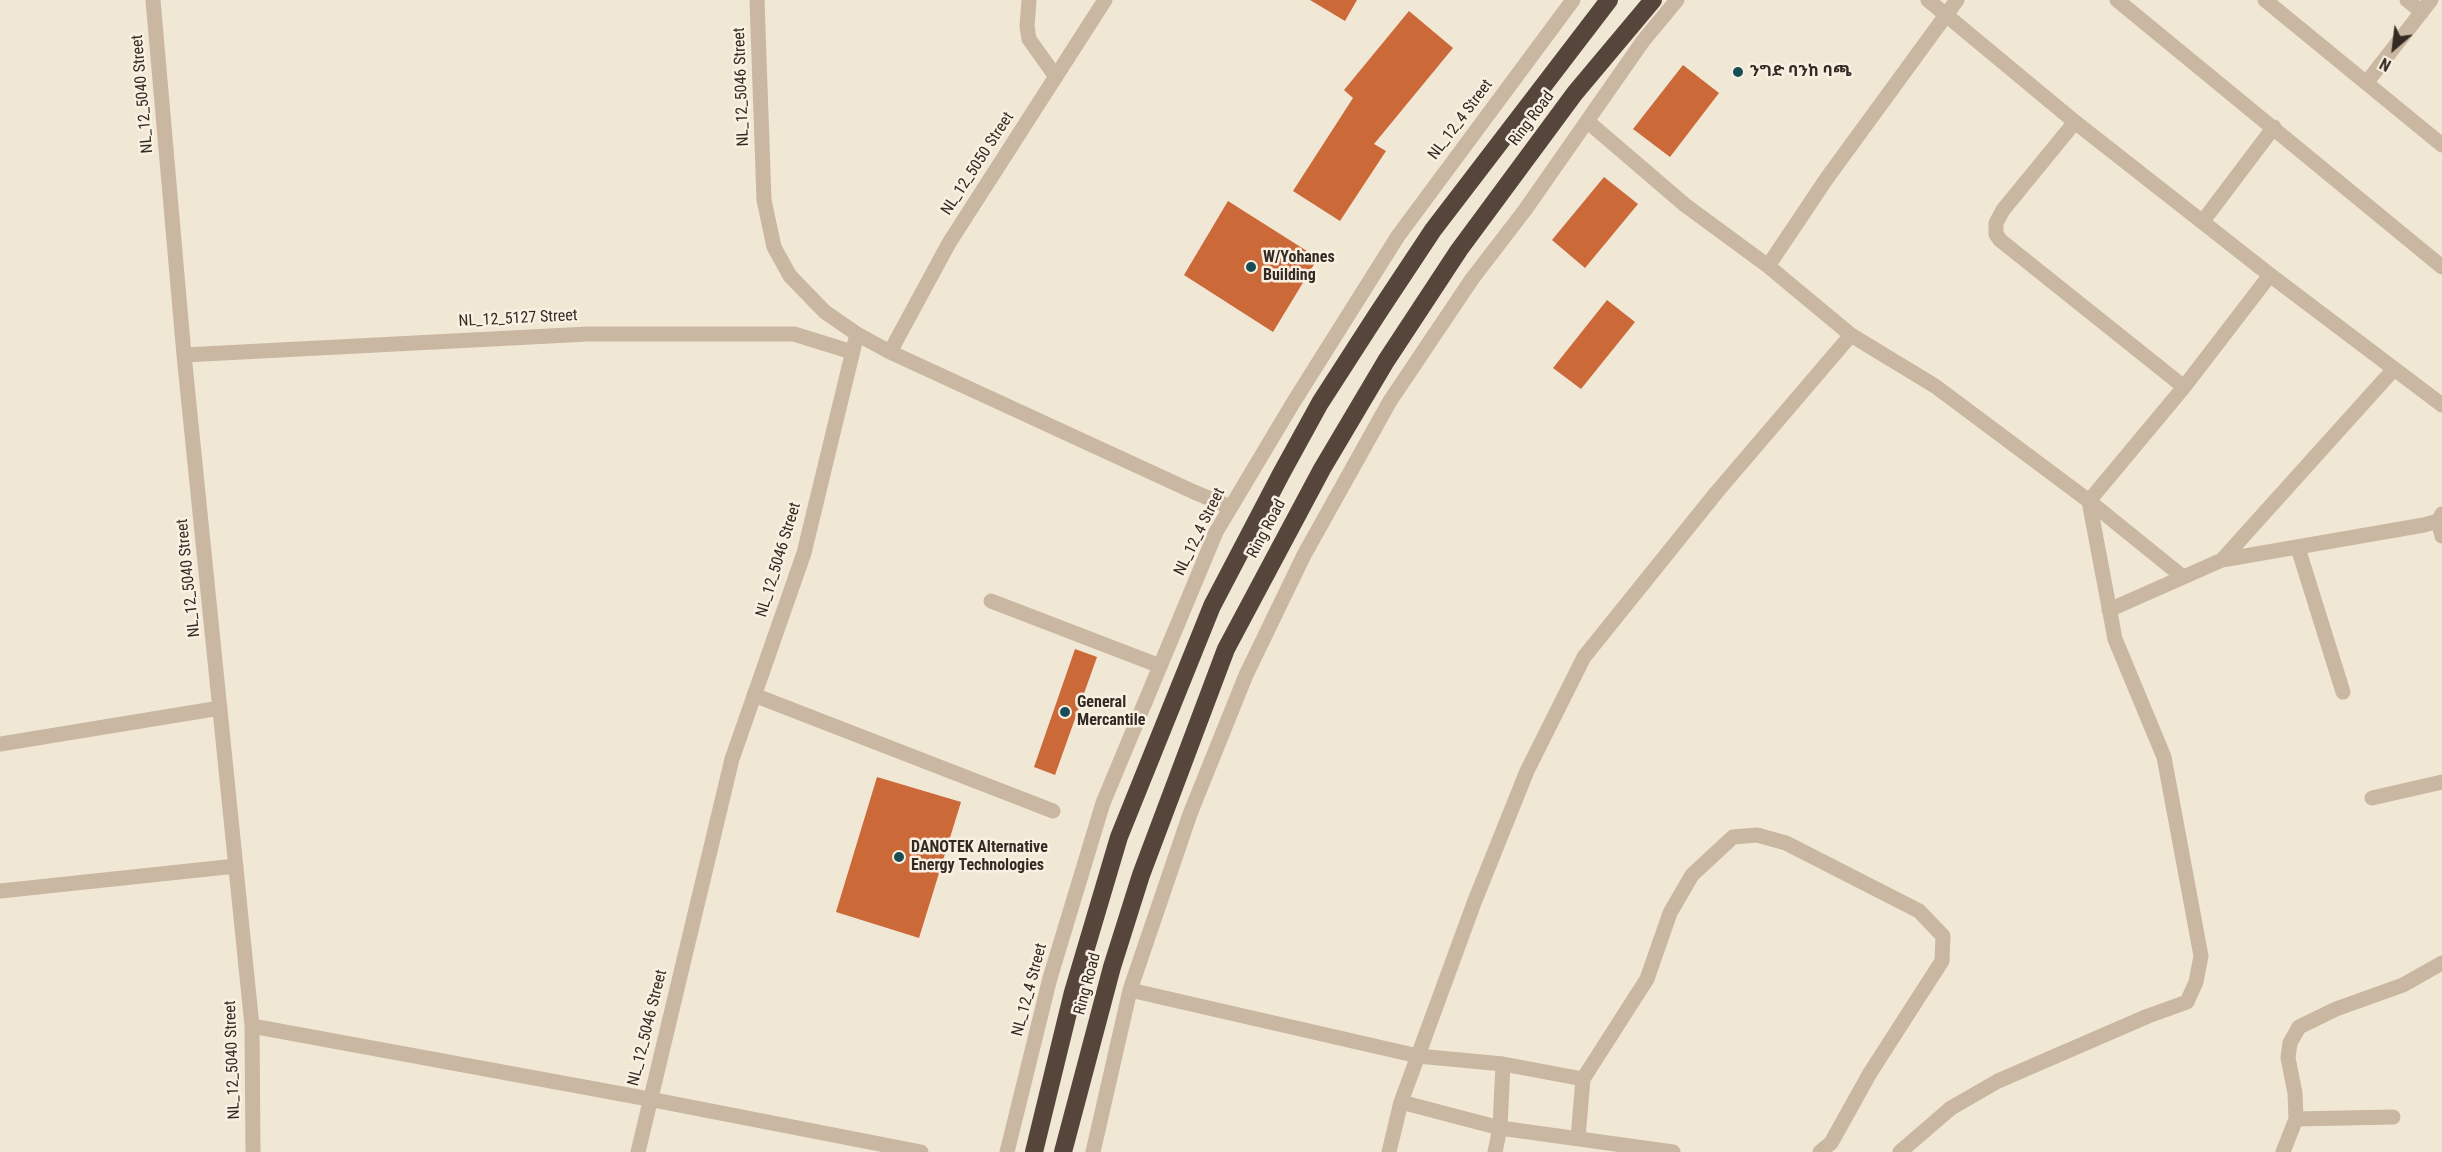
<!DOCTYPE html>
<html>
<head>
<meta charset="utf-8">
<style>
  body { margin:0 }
  #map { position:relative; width:2442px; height:1152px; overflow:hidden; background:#f1e7d5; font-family:"Roboto Condensed",sans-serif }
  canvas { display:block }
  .north { position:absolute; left:2364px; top:18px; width:60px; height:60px; -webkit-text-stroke:4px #f9f0e1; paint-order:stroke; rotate:208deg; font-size:16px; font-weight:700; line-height:24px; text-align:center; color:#332a24 }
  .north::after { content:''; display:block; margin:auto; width:21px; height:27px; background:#332a24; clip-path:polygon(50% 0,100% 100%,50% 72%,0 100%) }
</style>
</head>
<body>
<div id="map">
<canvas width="2442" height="1152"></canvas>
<div class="north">N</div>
</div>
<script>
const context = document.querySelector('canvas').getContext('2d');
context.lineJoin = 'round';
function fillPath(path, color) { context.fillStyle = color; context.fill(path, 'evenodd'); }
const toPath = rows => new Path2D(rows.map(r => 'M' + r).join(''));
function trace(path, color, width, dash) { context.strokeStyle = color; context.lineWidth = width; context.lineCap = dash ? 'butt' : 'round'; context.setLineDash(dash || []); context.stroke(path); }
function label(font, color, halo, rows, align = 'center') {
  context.font = font + ' "Roboto Condensed","Noto Sans Ethiopic",sans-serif'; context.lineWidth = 5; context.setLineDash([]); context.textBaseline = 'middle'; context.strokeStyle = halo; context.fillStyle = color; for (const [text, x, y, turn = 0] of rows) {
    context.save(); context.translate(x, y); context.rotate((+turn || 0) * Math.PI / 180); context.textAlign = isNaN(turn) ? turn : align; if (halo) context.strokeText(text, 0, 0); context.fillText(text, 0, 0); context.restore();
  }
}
fillPath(toPath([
  [1310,0,1357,0,1345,21],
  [1409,11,1453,48,1374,144,1386,151,1340,221,1293,191,1353,98,1344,90],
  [1683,65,1719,93,1670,157,1633,129],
  [1604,177,1638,204,1585,268,1552,240],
  [1228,201,1318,258,1273,332,1184,275],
  [1607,300,1635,322,1581,389,1553,368],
  [1075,649,1097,657,1055,775,1034,767],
  [877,777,961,802,919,938,836,912]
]), '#cb6939');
trace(toPath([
  [153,0,184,355,252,1026,253,1152],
  [757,0,764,200,774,247,790,276,825,312,857,334,890,352,1194,492,1230,507],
  [1029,0,1027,26,1029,39,1056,77],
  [1928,0,2075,122,2270,275,2442,405],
  [2117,0,2442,267],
  [2265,0,2442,145],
  [2407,0,2422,12],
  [2367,82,2431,0],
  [2203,221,2274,127],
  [1768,266,1827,178,1957,0],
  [1851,335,1935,386,2089,501,2183,577],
  [890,352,949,243,1105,0],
  [184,355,588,334,794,334,852,352],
  [2184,387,2270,275],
  [2438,521,2442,536],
  [2298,548,2343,692],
  [2222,560,2394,369],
  [991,601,1160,666],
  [2109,610,2222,560,2424,525,2438,521,2442,514],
  [754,695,1053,811],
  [0,744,220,708],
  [2372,798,2442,782],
  [0,891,236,866],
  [1130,990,1418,1056,1503,1064,1583,1079],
  [252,1026,649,1099,921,1152],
  [1401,1102,1500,1128,1673,1152],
  [2296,1119,2393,1117],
  [1578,1138,1583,1079,1647,979,1670,913,1692,875,1733,837,1757,835,1786,843,1919,911,1943,936,1942,961,1870,1073,1831,1143,1820,1152],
  [638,1152,732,759,804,553,857,334],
  [1007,1152,1050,978,1103,803,1216,532,1293,403,1398,236,1573,0],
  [1093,1152,1130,990,1190,814,1246,675,1304,555,1390,401,1472,279,1525,210,1643,41,1677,0],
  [1389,1152,1401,1102,1474,903,1527,771,1584,657,1716,493,1851,335,1768,266,1685,205,1587,121],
  [1495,1152,1500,1128,1503,1064],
  [1900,1152,1951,1108,1998,1081,2148,1016,2187,1002,2196,982,2201,956,2164,757,2115,639,2089,501,2184,387,2000,240,1996,234,1996,223,2003,210,2075,122],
  [2283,1152,2296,1119,2295,1093,2288,1058,2290,1043,2299,1027,2336,1009,2403,985,2442,963]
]), '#c9b7a1', 15);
trace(toPath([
  [1034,1152,1073,992,1119,837,1212,606,1281,474,1320,403,1378,313,1433,230,1609,0],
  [1063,1152,1112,967,1141,875,1226,649,1322,469,1386,361,1459,250,1575,93,1653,0]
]), '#55453b', 18);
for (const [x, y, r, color] of [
  [1738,72,6,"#194d56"],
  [1251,267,6,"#194d56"],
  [1065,712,6,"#194d56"],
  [899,857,6,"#194d56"]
]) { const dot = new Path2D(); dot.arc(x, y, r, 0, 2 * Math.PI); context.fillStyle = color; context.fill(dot); trace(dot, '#f9f0e1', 2); }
label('bold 16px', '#332a24', '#f9f0e1', [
  ["ንግድ ባንከ ባጫ",1750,72],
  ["W/Yohanes",1263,258],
  ["Building",1263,276],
  ["General",1077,703],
  ["Mercantile",1077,721],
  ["DANOTEK Alternative",911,848],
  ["Energy Technologies",911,866]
], 'left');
label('16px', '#332a24', '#f9f0e1', [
  ["NL_12_5046 Street",742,87,-92],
  ["NL_12_5040 Street",143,94,-95],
  ["Ring Road",1532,119,-53],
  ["NL_12_4 Street",1461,120,-53],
  ["NL_12_5050 Street",978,164,-57],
  ["NL_12_5127 Street",518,319,-3],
  ["Ring Road",1267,529,-62],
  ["NL_12_4 Street",1200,532,-64],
  ["NL_12_5046 Street",779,560,-73],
  ["NL_12_5040 Street",189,578,-96],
  ["Ring Road",1088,984,-75],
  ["NL_12_4 Street",1030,990,-75],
  ["NL_12_5046 Street",648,1028,-76],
  ["NL_12_5040 Street",233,1060,-92]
]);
</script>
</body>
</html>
